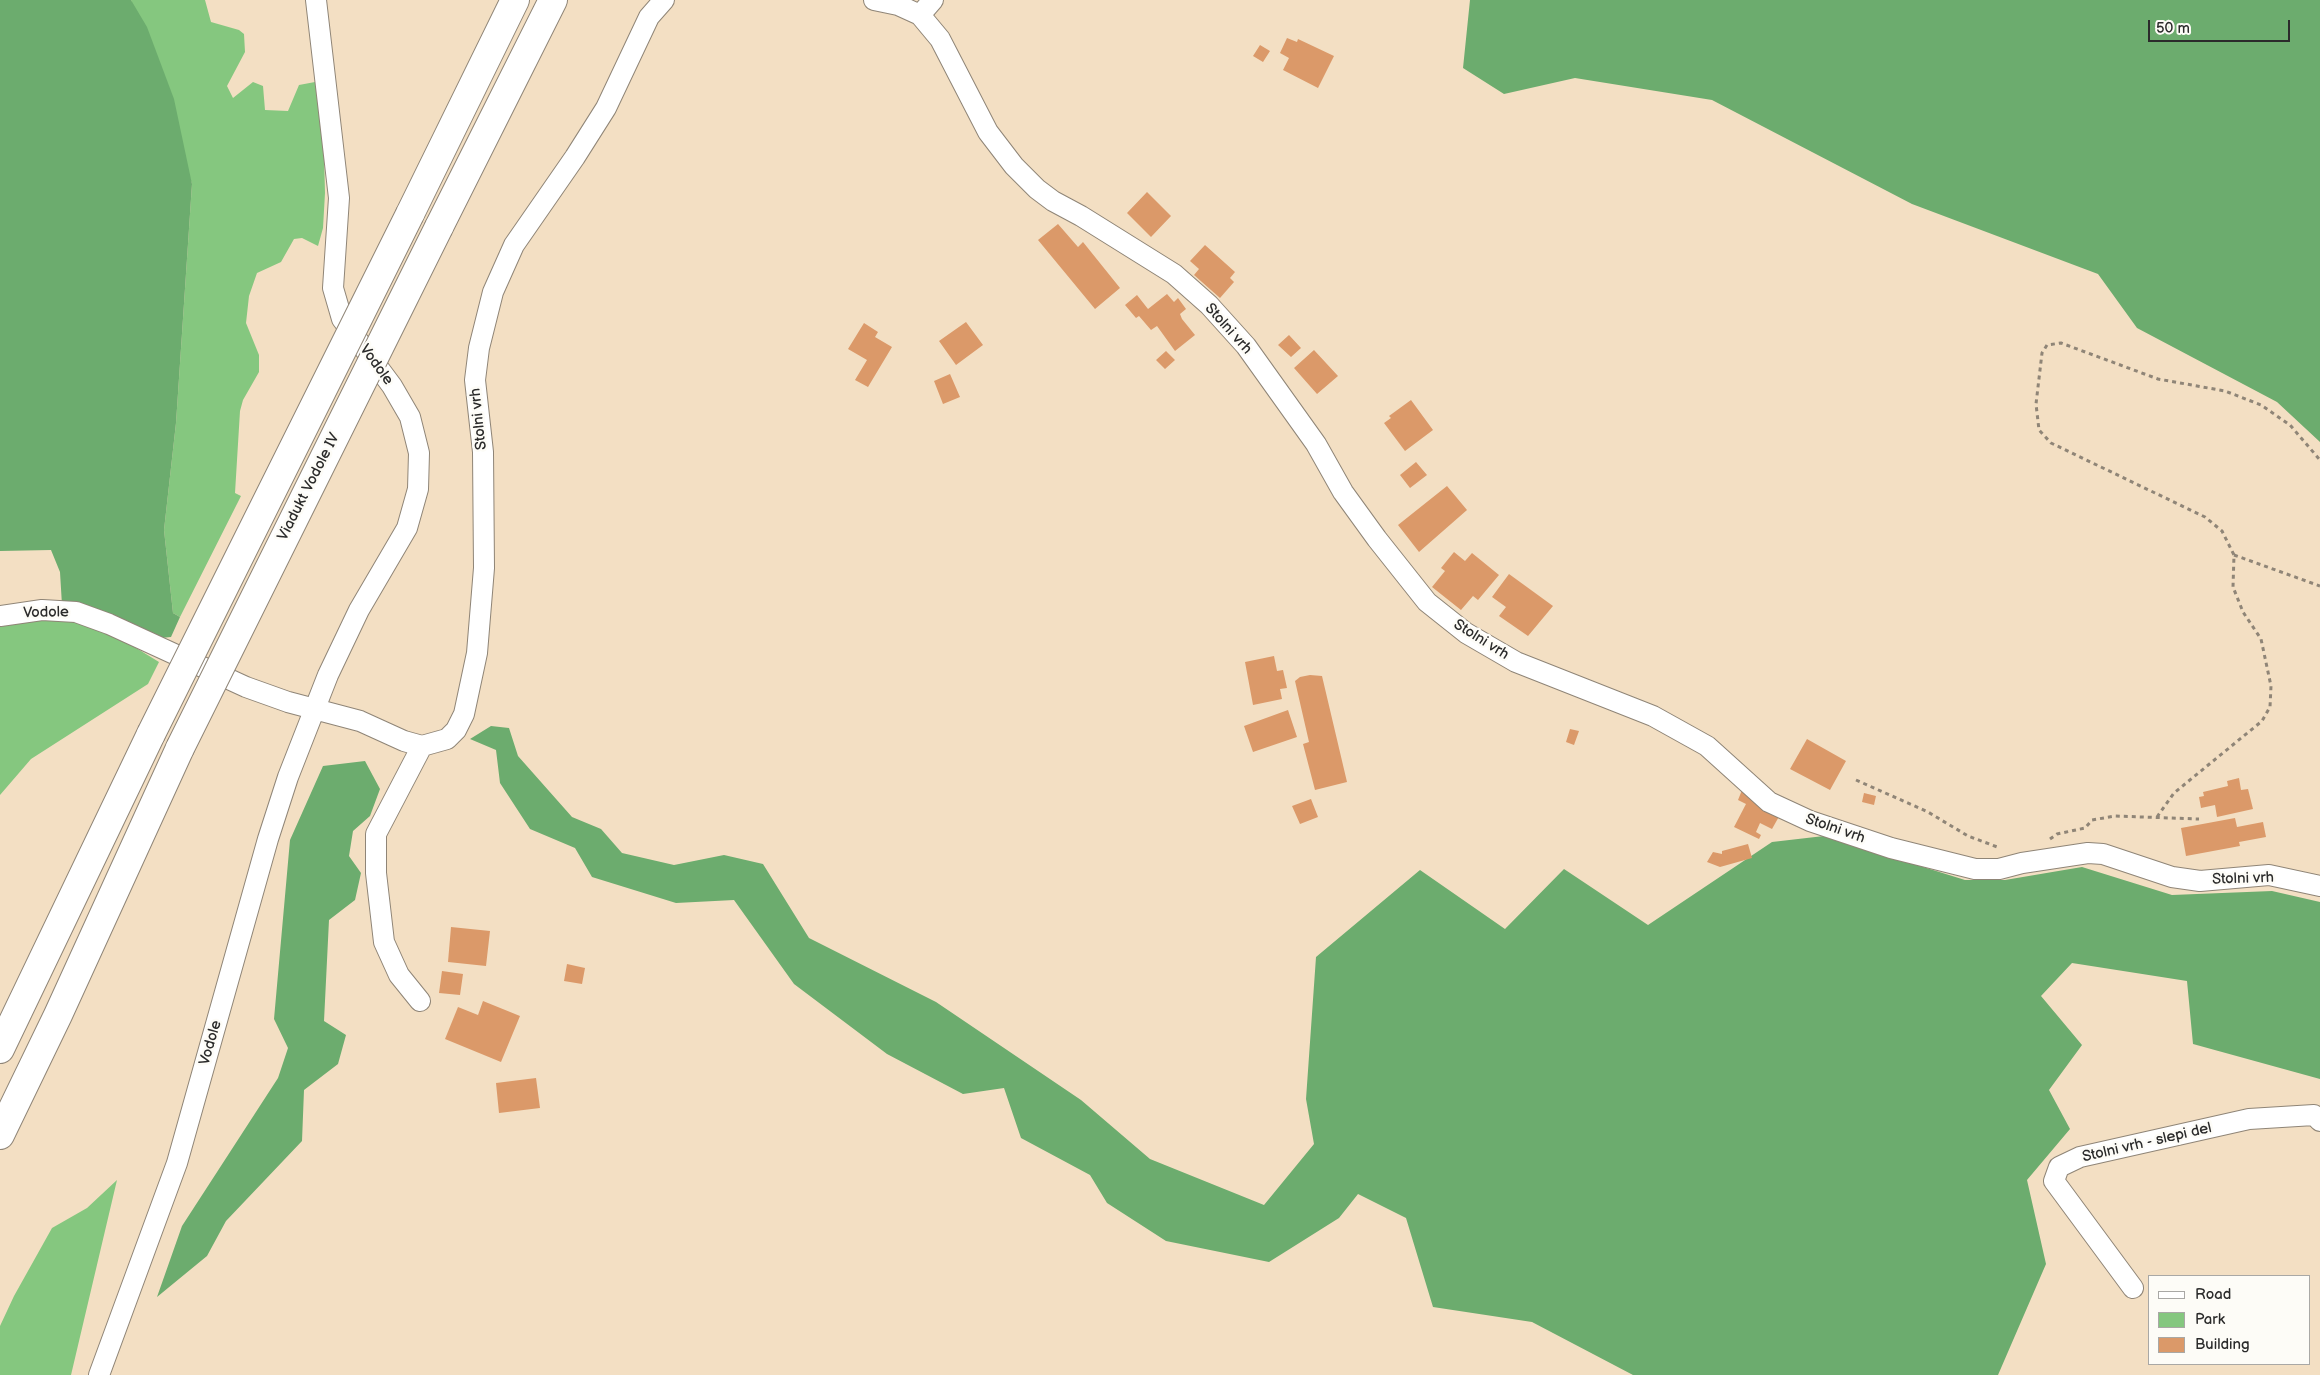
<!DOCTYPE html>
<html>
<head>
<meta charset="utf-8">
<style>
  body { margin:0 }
  #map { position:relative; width:2320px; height:1375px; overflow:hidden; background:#f3dfc3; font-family:"Balsamiq Sans",sans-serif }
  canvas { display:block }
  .legend { position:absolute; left:2148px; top:1275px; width:162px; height:90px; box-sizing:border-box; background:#fdfcf7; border:1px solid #a9a8a5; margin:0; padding:6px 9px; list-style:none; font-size:15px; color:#2b2b2b }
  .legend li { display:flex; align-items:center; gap:10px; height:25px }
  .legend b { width:25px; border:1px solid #a9a8a5 }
  .scale { position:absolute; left:2148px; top:20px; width:142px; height:22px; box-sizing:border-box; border:2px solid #2b2b2b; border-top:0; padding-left:6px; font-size:15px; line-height:18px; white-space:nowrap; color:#2b2b2b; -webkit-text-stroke:4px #fdfcf7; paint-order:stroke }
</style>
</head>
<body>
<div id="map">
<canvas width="2320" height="1375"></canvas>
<ul class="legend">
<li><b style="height:6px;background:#fff"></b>Road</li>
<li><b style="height:14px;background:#85c77f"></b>Park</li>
<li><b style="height:14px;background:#db9969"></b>Building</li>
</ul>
<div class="scale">50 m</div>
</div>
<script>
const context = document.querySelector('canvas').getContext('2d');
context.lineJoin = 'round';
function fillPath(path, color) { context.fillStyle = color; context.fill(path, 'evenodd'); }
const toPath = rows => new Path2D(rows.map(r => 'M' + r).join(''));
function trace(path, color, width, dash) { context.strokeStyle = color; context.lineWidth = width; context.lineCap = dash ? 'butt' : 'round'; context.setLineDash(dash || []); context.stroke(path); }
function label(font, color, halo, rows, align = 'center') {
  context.font = font + ' "Balsamiq Sans",sans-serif'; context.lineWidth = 5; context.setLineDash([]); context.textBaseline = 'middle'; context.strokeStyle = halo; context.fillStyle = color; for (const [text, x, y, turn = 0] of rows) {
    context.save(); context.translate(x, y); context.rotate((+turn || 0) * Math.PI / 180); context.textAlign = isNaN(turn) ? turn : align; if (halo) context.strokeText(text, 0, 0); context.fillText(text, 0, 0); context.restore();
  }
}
fillPath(toPath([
  [131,0,205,0,211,22,239,30,244,34,245,52,227,86,233,98,253,82,263,86,265,110,288,111,299,85,315,82,323,113,325,193,323,228,318,246,302,238,294,239,281,262,257,273,249,296,246,323,259,355,259,372,243,400,240,411,235,493,241,496,180,617,173,613,164,530,176,423,192,184],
  [53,615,110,632,159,662,148,684,31,759,0,795,0,622],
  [117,1180,71,1375,0,1375,0,1326,14,1296,52,1228,87,1208]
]), '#85c77f');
fillPath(toPath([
  [0,0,131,0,147,27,174,99,192,184,176,423,164,530,173,613,180,617,171,637,161,638,62,605,60,572,51,550,0,551],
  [1470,0,2320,0,2320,442,2277,402,2137,328,2098,274,1912,204,1712,100,1575,78,1504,94,1463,68],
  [491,726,509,728,518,756,572,817,601,829,622,853,674,865,724,855,763,864,809,938,936,1002,1081,1100,1150,1159,1264,1205,1314,1144,1306,1099,1316,957,1420,870,1505,929,1564,869,1648,925,1772,842,1824,836,1965,880,2005,880,2082,867,2172,895,2272,891,2320,902,2320,1079,2193,1044,2187,981,2072,963,2041,996,2082,1045,2049,1090,2070,1129,2027,1180,2046,1264,1998,1375,1633,1375,1532,1322,1433,1307,1406,1218,1358,1194,1339,1218,1269,1262,1166,1241,1107,1203,1090,1175,1021,1138,1004,1088,963,1094,887,1054,794,984,734,900,676,903,592,877,575,848,530,829,500,783,496,750,470,739],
  [365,761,380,789,370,816,353,831,349,856,361,873,355,900,329,920,324,1021,346,1035,338,1064,304,1090,302,1141,226,1221,207,1256,157,1297,182,1226,278,1078,288,1048,274,1019,290,840,323,766]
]), '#6cac6e');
fillPath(toPath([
  [1287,38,1297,42,1298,39,1334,56,1318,88,1283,70,1289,58,1280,53],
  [1260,45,1270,51,1263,62,1253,56],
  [1147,192,1171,216,1151,237,1127,213],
  [1058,224,1078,247,1083,242,1120,288,1095,309,1038,240],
  [1205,245,1235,272,1230,278,1234,282,1220,298,1194,275,1199,269,1190,261],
  [1167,294,1174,302,1178,298,1186,309,1180,314,1182,319,1195,335,1175,351,1157,326,1151,330,1139,316,1136,318,1125,305,1137,295,1148,309],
  [966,322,983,345,956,365,939,341],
  [864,323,878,332,875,337,892,347,868,387,855,380,867,360,848,349],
  [1289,335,1301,348,1291,357,1278,345],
  [1314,350,1338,376,1317,394,1294,368],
  [1166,351,1175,360,1165,369,1156,360],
  [950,374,960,397,943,404,934,381],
  [1411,400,1433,430,1405,451,1384,423,1391,418,1389,416],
  [1416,462,1427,475,1410,488,1400,475],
  [1447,486,1467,510,1419,552,1398,525],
  [1454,552,1465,561,1472,553,1499,575,1478,600,1473,596,1461,610,1432,587,1445,571,1441,568],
  [1509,574,1553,606,1528,636,1499,616,1506,607,1492,597],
  [1274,656,1277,671,1283,670,1287,688,1280,689,1282,699,1253,705,1245,662],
  [1310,675,1322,676,1347,782,1315,790,1303,744,1309,742,1295,681,1300,677],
  [1288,710,1297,737,1253,752,1244,726],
  [1570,729,1579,731,1574,745,1566,742],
  [1807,739,1846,761,1830,790,1790,769],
  [2239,778,2241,790,2248,789,2253,809,2217,817,2215,805,2201,808,2199,797,2204,796,2203,792,2228,786,2227,781],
  [1742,790,1781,813,1772,829,1760,823,1756,832,1761,835,1759,839,1734,827,1746,804,1738,800],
  [1864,793,1876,796,1874,805,1862,802],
  [1311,799,1318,817,1300,824,1292,806],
  [2235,818,2237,827,2263,822,2266,837,2239,842,2240,846,2186,856,2181,828],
  [1748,844,1752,858,1720,867,1707,862,1713,852,1722,854,1722,851],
  [451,927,490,931,486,966,448,962],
  [567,964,585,968,582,984,564,981],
  [442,971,463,974,460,995,439,993],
  [483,1001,520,1016,501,1062,445,1039,458,1007,478,1015],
  [536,1078,540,1108,499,1113,496,1083]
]), '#db9969');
const minor = toPath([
  [874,0,898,5,920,15,940,39,988,132,1014,166,1037,189,1053,201,1081,216,1174,274,1209,305,1246,346,1316,444,1343,492,1377,539,1427,602,1466,633,1516,662,1653,716,1707,746,1769,802,1810,821,1891,848,1975,869,1999,869,2022,863,2088,853,2103,854,2172,877,2200,881,2269,875,2320,886],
  [920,15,933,0],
  [0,616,42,610,76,612,109,624,246,687,288,702,360,721,404,741,422,746,447,739,456,730,464,714,477,653,484,568,483,452,475,380,479,348,493,292,514,245,575,157,606,108,649,17,664,0],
  [420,1001,399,975,384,942,376,873,376,834,422,746],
  [2133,1288,2054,1181,2059,1167,2080,1157,2249,1119,2314,1115,2320,1121],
  [99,1375,177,1163,268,839,288,777,328,675,359,610,407,528,418,489,419,453,410,417,392,386,342,319,333,288,339,198,316,0]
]);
const highway = toPath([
  [410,214,515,0],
  [439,227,553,0],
  [0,1049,151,734],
  [0,1135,58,1015,180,748]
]);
trace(minor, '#8f8577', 22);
trace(highway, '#8f8577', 30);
trace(toPath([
  [2234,555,2320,586],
  [1856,780,1928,812,1968,836,2000,848],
  [2157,817,2174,793,2262,721,2270,707,2271,686,2261,639,2243,612,2233,587,2234,555,2222,531,2205,517,2051,443,2039,430,2036,404,2042,353,2047,345,2061,343,2158,379,2225,391,2261,405,2290,425,2320,460],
  [2050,839,2057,834,2085,828,2092,820,2115,816,2199,819]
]), '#8f8577', 3, [4, 4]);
trace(minor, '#fff', 20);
trace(highway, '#fff', 28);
const highwayBridge = toPath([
  [151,734,410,214],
  [180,748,439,227]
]);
trace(highwayBridge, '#8f8577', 30, []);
trace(highwayBridge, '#fff', 28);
label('15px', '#2b2b2b', '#fdfcf7', [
  ["Stolni vrh",1228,329,48],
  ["Vodole",376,365,54],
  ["Stolni vrh",479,419,-96],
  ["Viadukt Vodole IV",309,487,-63],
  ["Vodole",46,613,-1],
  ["Stolni vrh",1481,640,32],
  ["Stolni vrh",1835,829,19],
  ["Stolni vrh",2243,879,-2],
  ["Vodole",211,1043,-74],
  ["Stolni vrh - slepi del",2147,1143,-13]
]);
</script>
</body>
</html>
